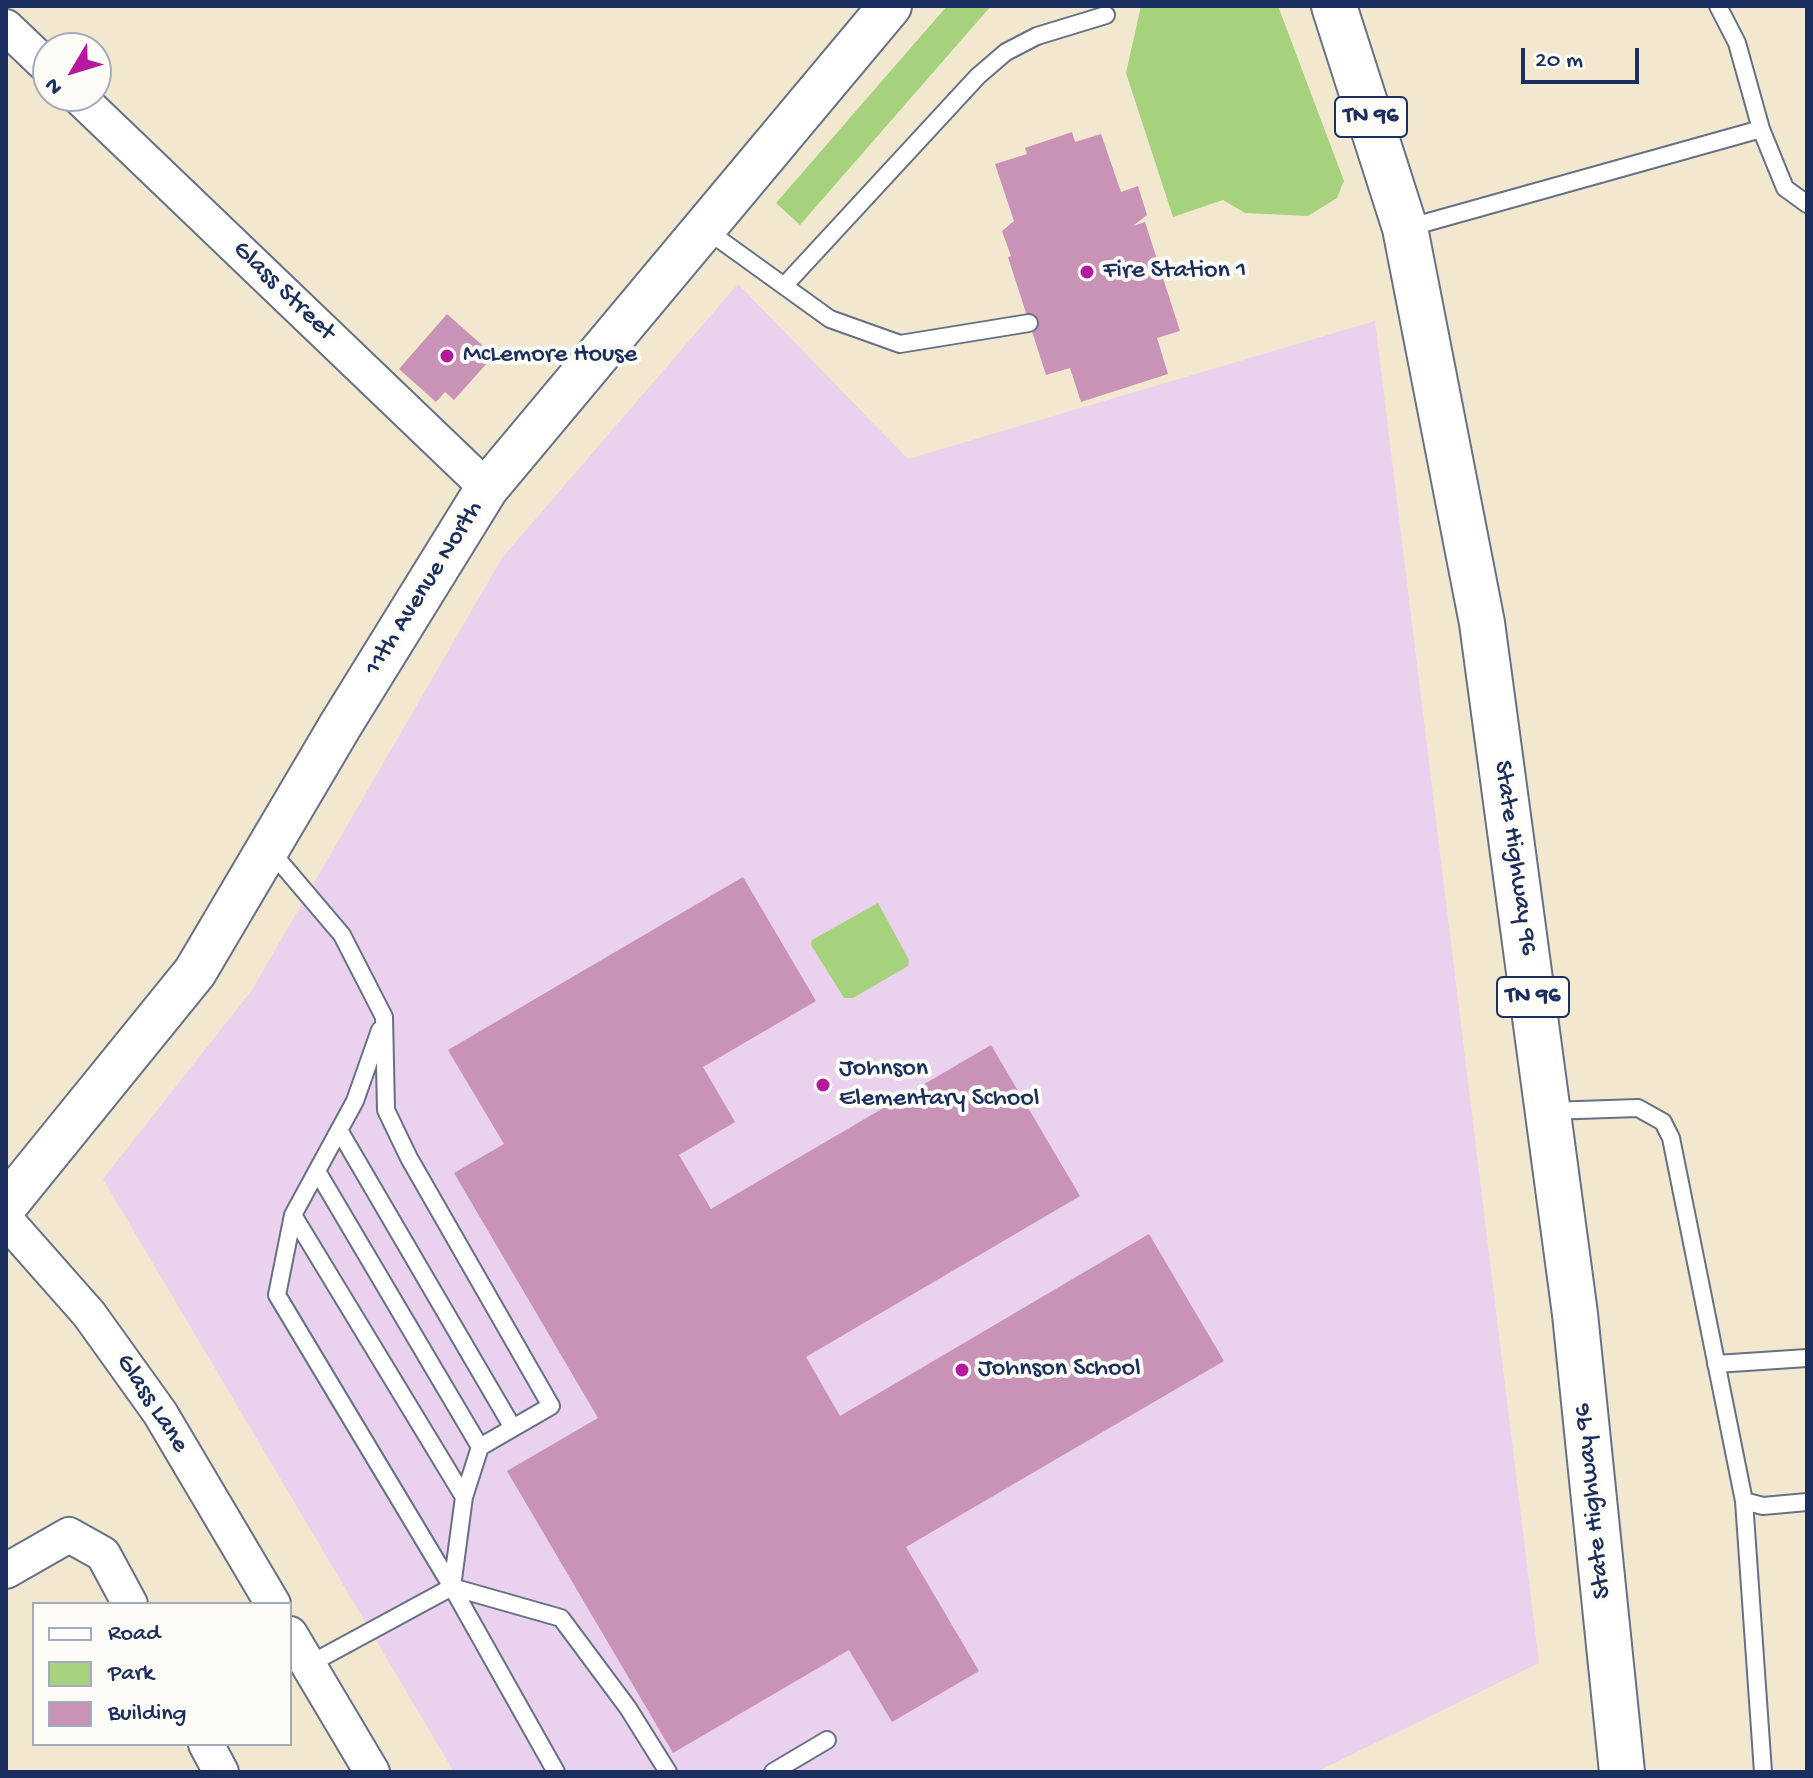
<!DOCTYPE html>
<html>
<head>
<meta charset="utf-8">
<style>
  body { margin:0 }
  #map { position:relative; width:1813px; height:1778px; overflow:hidden; background:#f1e8cf; font-family:"Gochi Hand",sans-serif }
  canvas { display:block }
  .frame { position:absolute; inset:0; border:8px solid #1b2f5e; pointer-events:none }
  .legend { position:absolute; left:32px; top:1602px; width:260px; height:144px; box-sizing:border-box; background:#fdfcf7; border:2px solid #a3aaba; margin:0; padding:10px 14px; list-style:none; font-size:24px; color:#1b2f5e }
  .legend li { display:flex; align-items:center; gap:16px; height:40px }
  .legend b { width:40px; border:2px solid #a3aaba }
  .north { position:absolute; left:32px; top:32px; width:80px; height:80px; box-sizing:border-box; background:#fdfcf7; border:2px solid #a3aaba; border-radius:50%; rotate:232deg; font-size:22px; font-weight:700; line-height:32px; text-align:center; color:#1b2f5e }
  .north::after { content:''; display:block; margin:auto; width:28px; height:36px; background:#b5179e; clip-path:polygon(50% 0,100% 100%,50% 72%,0 100%) }
  .scale { position:absolute; left:1521px; top:48px; width:118px; height:36px; box-sizing:border-box; border:4px solid #1b2f5e; border-top:0; padding-left:10px; font-size:24px; line-height:28px; white-space:nowrap; color:#1b2f5e; -webkit-text-stroke:6px #fdfcf7; paint-order:stroke }
</style>
</head>
<body>
<div id="map">
<canvas width="1813" height="1778"></canvas>
<div class="frame"></div>
<ul class="legend">
<li><b style="height:10px;background:#fff"></b>Road</li>
<li><b style="height:22px;background:#a7d27d"></b>Park</li>
<li><b style="height:22px;background:#c992b7"></b>Building</li>
</ul>
<div class="north">N</div>
<div class="scale">20 m</div>
</div>
<script>
const context = document.querySelector('canvas').getContext('2d');
context.lineJoin = 'round';
function fillPath(path, color) { context.fillStyle = color; context.fill(path, 'evenodd'); }
const toPath = rows => new Path2D(rows.map(r => 'M' + r).join(''));
function trace(path, color, width, dash) { context.strokeStyle = color; context.lineWidth = width; context.lineCap = dash ? 'butt' : 'round'; context.setLineDash(dash || []); context.stroke(path); }
function label(font, color, halo, rows, align = 'center') {
  context.font = font + ' "Gochi Hand",sans-serif'; context.lineWidth = 8; context.setLineDash([]); context.textBaseline = 'middle'; context.strokeStyle = halo; context.fillStyle = color; for (const [text, x, y, turn = 0] of rows) {
    context.save(); context.translate(x, y); context.rotate((+turn || 0) * Math.PI / 180); context.textAlign = isNaN(turn) ? turn : align; if (halo) context.strokeText(text, 0, 0); context.fillText(text, 0, 0); context.restore();
  }
}
fillPath(toPath([
  [738,284,908,459,1375,321,1539,1663,1316,1772,454,1772,103,1179,252,990,502,558]
]), '#ead1ed');
fillPath(toPath([
  [947,6,991,6,800,225,776,203],
  [1141,6,1278,6,1344,181,1337,198,1308,216,1245,213,1223,200,1173,217,1126,73],
  [878,903,909,960,908,966,853,998,844,998,811,945,812,940]
]), '#a7d27d');
fillPath(toPath([
  [1072,132,1075,142,1101,134,1121,192,1138,186,1147,215,1133,226,1145,222,1180,331,1157,338,1168,374,1081,402,1070,368,1046,375,1008,257,1011,256,1002,231,1014,221,995,164,1027,154,1025,148],
  [447,314,482,345,477,351,489,361,454,400,445,392,436,402,399,369],
  [743,877,816,1001,703,1067,735,1122,679,1155,711,1209,991,1045,1080,1196,806,1357,840,1416,1149,1234,1224,1361,906,1547,979,1671,892,1722,849,1650,673,1753,507,1471,598,1418,454,1173,504,1144,448,1050]
]), '#c992b7');
const service = toPath([
  [1718,6,1737,43,1761,129,1785,188,1807,204],
  [1407,228,1761,129],
  [705,229,830,319,900,344,1029,323],
  [784,286,978,76,1006,52,1037,36,1106,15],
  [269,849,342,935,384,1017,386,1110,409,1158,551,1406,480,1447,464,1497,452,1587],
  [380,1030,355,1101,293,1215,464,1497],
  [1549,1111,1638,1108,1663,1122,1671,1138,1744,1501,1763,1506,1807,1502],
  [339,1130,513,1428],
  [317,1171,480,1447],
  [293,1215,277,1295,452,1587,556,1772],
  [1716,1364,1807,1358],
  [1744,1501,1763,1772],
  [308,1665,452,1587,561,1618,628,1708,668,1772],
  [773,1772,827,1740]
]);
const minor = toPath([
  [6,27,48,67],
  [78,96,487,488],
  [6,1220,89,1314,160,1413,273,1604],
  [6,1571,69,1535,103,1554,130,1604],
  [290,1634,372,1772],
  [206,1744,221,1772]
]);
const tertiary = toPath([
  [6,1205,195,972,340,726,487,488,890,6]
]);
const primary = toPath([
  [1334,6,1405,228,1482,623,1575,1314,1622,1772]
]);
trace(service, '#667086', 20);
trace(minor, '#667086', 38);
trace(tertiary, '#667086', 46);
trace(primary, '#667086', 48);
trace(service, '#fff', 16);
trace(minor, '#fff', 34);
trace(tertiary, '#fff', 42);
trace(primary, '#fff', 44);
for (const [x, y, r, color] of [
  [1087,272,8,"#b5179e"],
  [447,356,8,"#b5179e"],
  [823,1085,8,"#b5179e"],
  [962,1370,8,"#b5179e"]
]) { const dot = new Path2D(); dot.arc(x, y, r, 0, 2 * Math.PI); context.fillStyle = color; context.fill(dot); trace(dot, '#fdfcf7', 3); }
for (const [x, y, w] of [
  [1371,117,72],
  [1533,997,72]
]) { const box = new Path2D(); box.roundRect(x - w / 2, y - 20, w, 40, 6); context.fillStyle = '#fdfcf7'; context.fill(box); trace(box, '#1b2f5e', 2); }
label('bold 24px', '#1b2f5e', null, [
  ["TN 96",1371,117],
  ["TN 96",1533,997]
]);
label('26px', '#1b2f5e', '#fdfcf7', [
  ["Fire Station 1",1103,272],
  ["McLemore House",463,356],
  ["Johnson",839,1070],
  ["Elementary School",839,1100],
  ["Johnson School",978,1370]
], 'left');
label('26px', '#1b2f5e', '#fdfcf7', [
  ["Glass Street",283,292,44],
  ["11th Avenue North",425,589,-58],
  ["State Highway 96",1514,858,82],
  ["Glass Lane",151,1404,57],
  ["State Highway 96",1594,1501,-96]
]);
</script>
</body>
</html>
